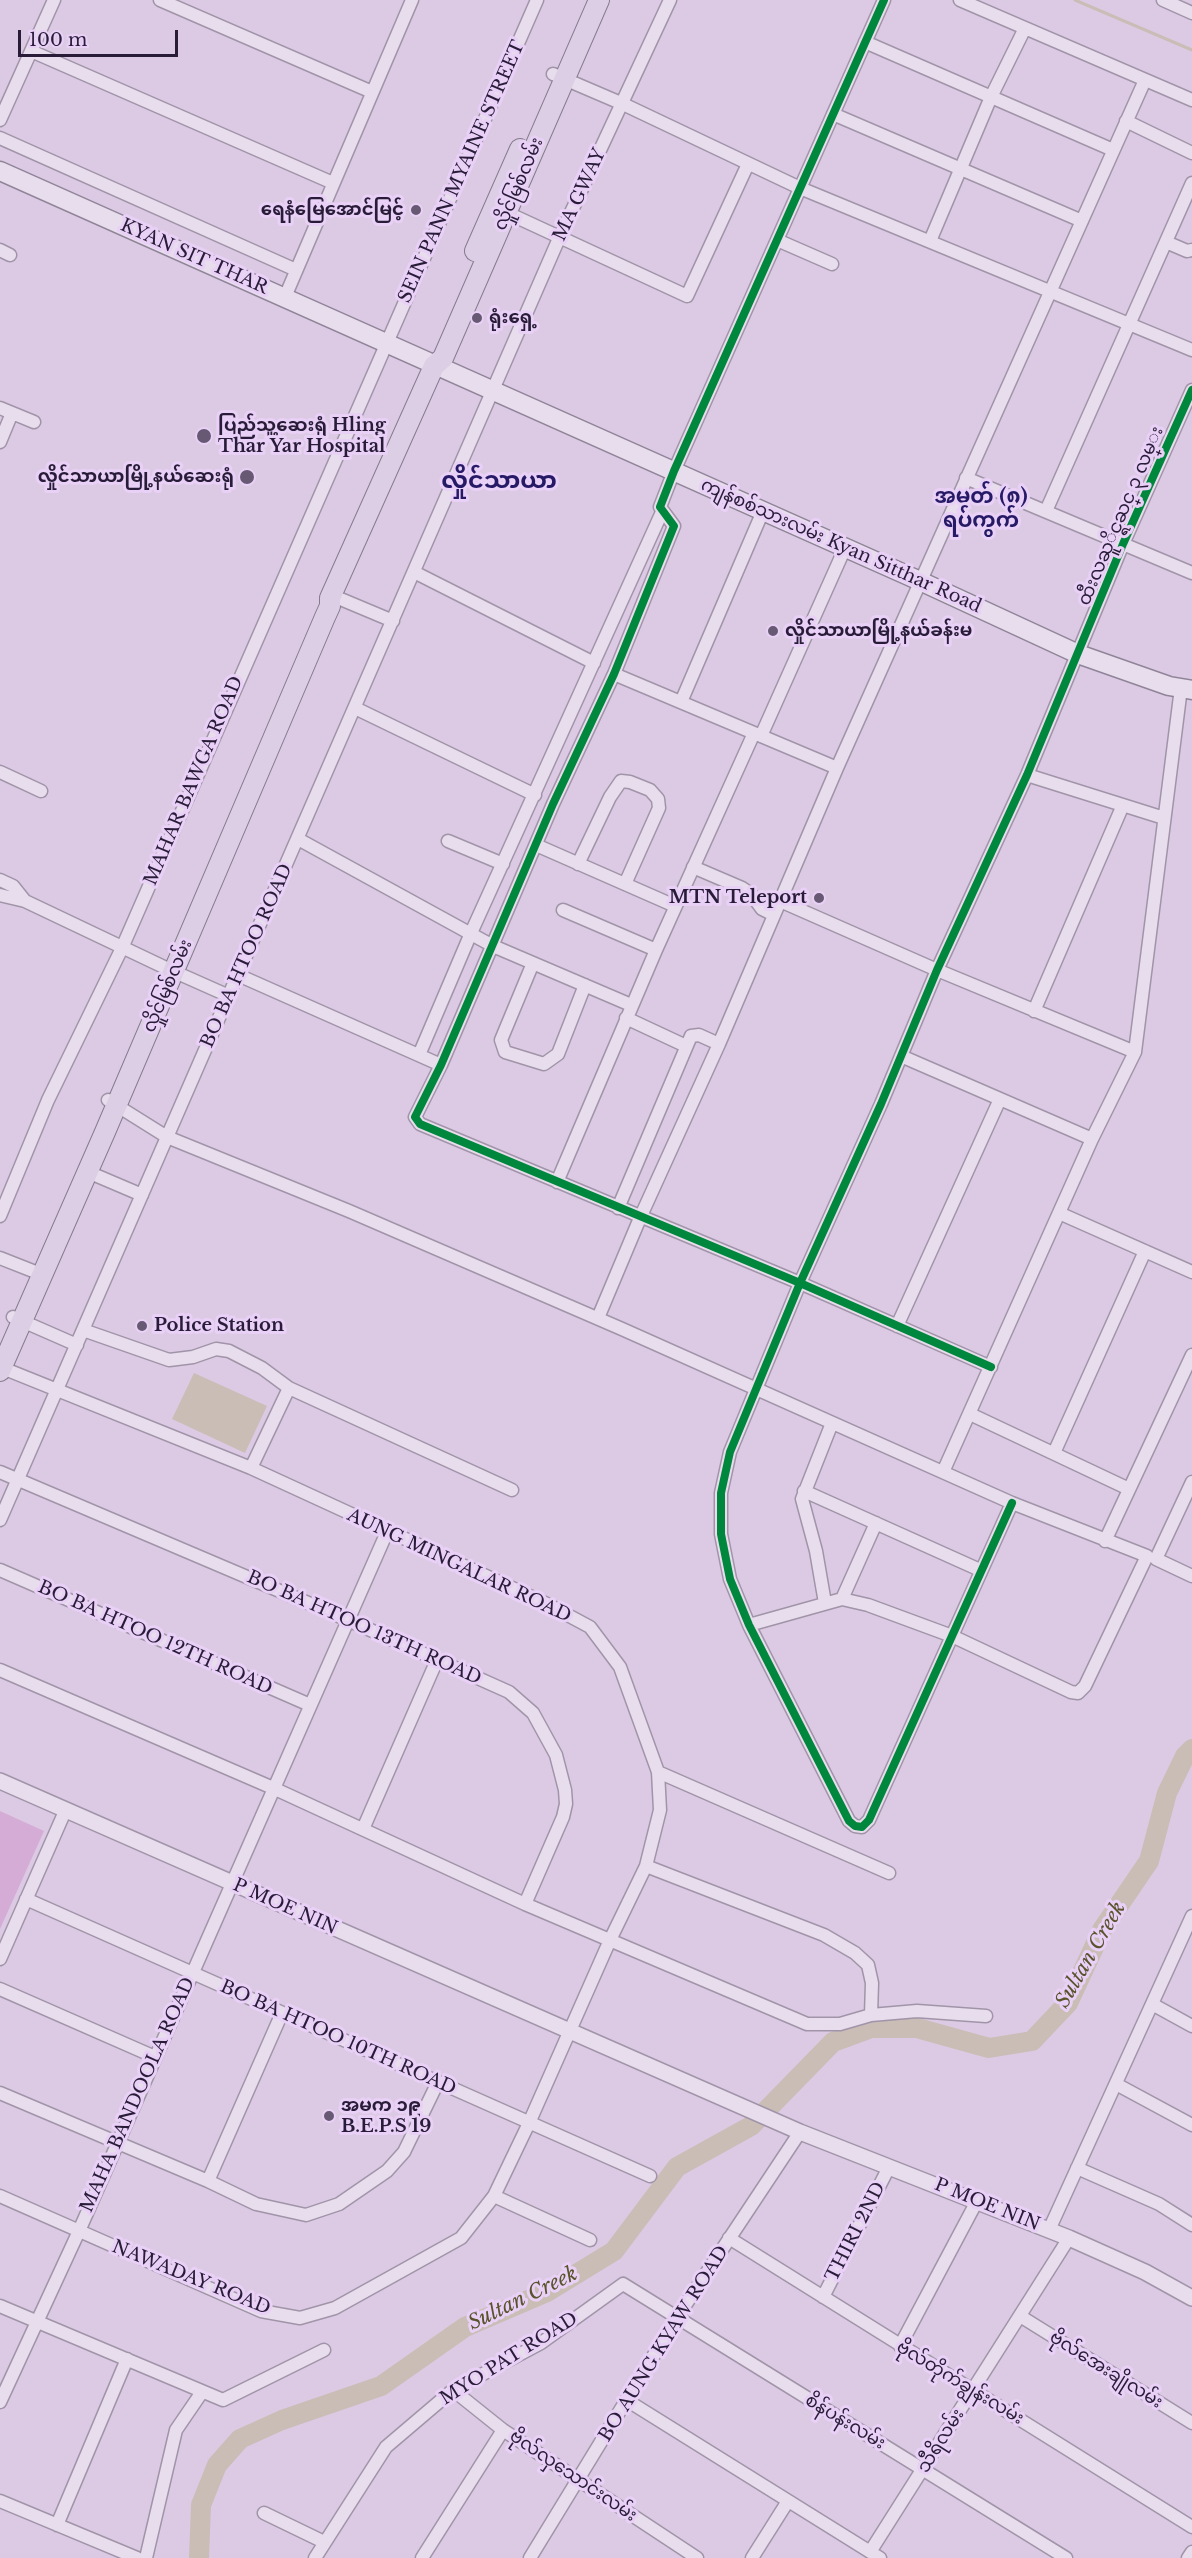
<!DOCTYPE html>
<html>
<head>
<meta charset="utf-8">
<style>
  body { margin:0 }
  #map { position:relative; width:1192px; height:2558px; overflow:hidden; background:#dccae4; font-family:"Libre Baskerville",serif }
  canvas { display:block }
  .scale { position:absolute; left:18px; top:30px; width:160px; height:27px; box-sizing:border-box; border:3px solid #281c38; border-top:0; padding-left:8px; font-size:18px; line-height:21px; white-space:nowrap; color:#281c38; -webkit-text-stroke:4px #e9d0f6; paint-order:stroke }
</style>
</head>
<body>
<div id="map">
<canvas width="1192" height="2558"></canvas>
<div class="scale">100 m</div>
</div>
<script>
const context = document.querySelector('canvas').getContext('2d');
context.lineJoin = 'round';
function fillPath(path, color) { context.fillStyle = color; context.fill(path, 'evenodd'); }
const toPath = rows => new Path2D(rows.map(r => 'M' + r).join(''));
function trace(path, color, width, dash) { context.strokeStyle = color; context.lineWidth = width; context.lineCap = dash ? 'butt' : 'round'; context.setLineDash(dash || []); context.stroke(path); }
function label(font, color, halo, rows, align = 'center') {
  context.font = font + ' "Libre Baskerville","Noto Sans Myanmar",serif'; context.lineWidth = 6; context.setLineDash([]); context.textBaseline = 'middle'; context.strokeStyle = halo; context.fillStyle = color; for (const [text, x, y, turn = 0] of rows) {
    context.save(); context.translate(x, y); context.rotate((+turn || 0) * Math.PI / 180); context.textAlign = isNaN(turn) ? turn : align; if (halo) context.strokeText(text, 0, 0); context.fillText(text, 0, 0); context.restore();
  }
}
fillPath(toPath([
  [0,1811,44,1831,0,1929]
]), '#d4acd6');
fillPath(toPath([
  [194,1373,267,1406,245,1453,172,1419]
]), '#c9bdb6');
trace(toPath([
  [1075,0,1192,50]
]), '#c9bdb6', 3);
trace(toPath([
  [199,2558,201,2505,217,2465,240,2439,282,2420,381,2386,465,2327,547,2292,614,2251,677,2167,751,2126,833,2042,871,2028,917,2028,989,2048,1032,2041,1068,2003,1102,1930,1149,1861,1167,1793,1185,1756,1192,1749]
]), '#c9bdb6', 20);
const minor = toPath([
  [160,0,372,92],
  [884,0,674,471,660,507,674,526,614,674,553,804,441,1065,415,1117,420,1124,800,1283,991,1367],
  [960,0,1192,100],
  [1163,0,1192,13],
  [865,42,1113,150],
  [31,51,333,183],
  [553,74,623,104,800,188,1192,350],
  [833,114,1082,221],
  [0,120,54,0],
  [1126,121,1192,153],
  [0,138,296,270],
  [501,210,687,296,748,164],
  [777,240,832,264],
  [930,241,991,97,1025,28],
  [1166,242,1187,251,1192,250],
  [0,250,10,255],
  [285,297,412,0],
  [0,408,34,422],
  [0,442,12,413],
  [966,478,1192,573],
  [1046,511,1192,183],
  [414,572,594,663],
  [331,595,393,621],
  [614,674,837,768],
  [681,702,763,511],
  [355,708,535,795],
  [761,736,845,548],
  [0,772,41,791],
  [1027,775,1164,818],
  [298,839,493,946,631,1005],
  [448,841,503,864],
  [536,845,675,906],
  [578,864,610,797,621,781,630,782,650,790,658,799,659,808,625,884],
  [693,867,742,888,751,894,762,909,774,915],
  [0,880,13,886,25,901],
  [0,895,25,901,166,968,229,996],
  [780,901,937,970,1135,1052],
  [563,910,656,950],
  [533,963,501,1040,505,1052,544,1064,558,1054,585,985],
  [238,975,441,1065],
  [1034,1011,1123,805],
  [626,1018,686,1046],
  [419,1055,471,933,662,512],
  [901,1056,1092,1139],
  [108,1100,167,1137,349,1211,622,1329,1012,1503,1147,1556,1085,1686,1078,1693,1071,1692,952,1636,868,1605,842,1599,749,1625],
  [88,1172,142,1195],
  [557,1182,656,950,754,733],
  [618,1208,691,1036,699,1035,719,1044],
  [1059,1213,1192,1272],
  [0,1216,48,1100,122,948,537,0],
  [0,1258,33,1271],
  [13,1317,77,1345],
  [598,1318,640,1218,719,1044,837,768,1145,80],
  [897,1326,1000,1099],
  [83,1330,169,1360,193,1357,216,1349,229,1351,262,1368,289,1388],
  [0,1367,251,1468,547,1604,590,1627,620,1667,658,1772,660,1810,646,1866,610,1940,529,2123,494,2196,461,2238,335,2308,300,2318,261,2311,0,2196],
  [970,1414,1129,1489],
  [1054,1453,1145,1251],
  [251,1468,289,1388,512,1490],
  [0,1472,348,1620,509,1692,533,1713,556,1755,565,1790,566,1804,563,1817,525,1904],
  [943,1472,1092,1139,1135,1052,1181,688],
  [1192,1482,1156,1559,1192,1576],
  [804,1491,980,1570],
  [1012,1503,869,1820,862,1827,855,1826,849,1821,749,1625,730,1579,721,1534,721,1493,730,1452,800,1283,881,1104,937,970,1027,775,1123,544,1192,390],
  [0,1520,560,236,670,0],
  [1105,1541,1192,1355],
  [0,1570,310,1705],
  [842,1599,876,1523],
  [825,1603,816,1551,802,1499,832,1423],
  [0,1670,273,1788,525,1904,807,2024,840,2024,871,2015,917,2011,986,2016],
  [658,1772,889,1873],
  [363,1829,437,1660],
  [646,1866,824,1935,855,1953,868,1965,872,1983,871,2015],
  [26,1899,650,2176],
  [0,1959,66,1809],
  [0,1989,155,2057],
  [1152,2004,1192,2026],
  [1116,2084,1192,2125],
  [0,2093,208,2181,256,2204,306,2215,339,2204,387,2171,404,2152,438,2082],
  [1077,2168,1159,2204,1192,2225],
  [208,2181,282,2013],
  [494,2196,590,2240],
  [1049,2230,1192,1916],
  [729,2238,1192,2527],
  [823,2297,889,2167],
  [0,2306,223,2400,324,2350],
  [1020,2316,1192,2423],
  [900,2346,977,2201],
  [453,2390,503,2430,697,2558],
  [628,2401,880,2558],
  [0,2402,79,2231,387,1532],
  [0,2501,137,2558],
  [264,2513,324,2542],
  [57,2525,127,2359],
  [870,2552,1069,2238],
  [146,2558,176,2430,202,2392],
  [315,2558,386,2447,453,2390,541,2343,623,2284,1066,2558],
  [422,2558,503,2430],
  [530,2558,676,2319,800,2132],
  [752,2558,788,2501],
  [1188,2558,1192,2552]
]);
const tertiary = toPath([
  [0,1781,800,2132,1069,2238,1145,2272,1192,2298]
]);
const secondary = toPath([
  [0,171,920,581,1078,654,1169,686,1192,690]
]);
const primary = toPath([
  [475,251,520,149],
  [0,1371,105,1132,325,617,330,606,330,598,434,366,443,358,599,0]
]);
trace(minor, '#a194a9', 15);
trace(tertiary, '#a194a9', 18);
trace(secondary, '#908499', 21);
trace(primary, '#867b8e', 22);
trace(minor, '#e7ddec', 12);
trace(tertiary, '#e7ddec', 15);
trace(secondary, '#e7ddec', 18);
trace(primary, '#dccee4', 20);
trace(toPath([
  [884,0,674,471,660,507,674,526,614,674,553,804,441,1065,415,1117,420,1124,800,1283,991,1367],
  [1012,1503,869,1820,862,1827,855,1826,849,1821,749,1625,730,1579,721,1534,721,1493,730,1452,800,1283,881,1104,937,970,1027,775,1123,544,1192,390]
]), '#00873e', 8);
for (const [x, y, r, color] of [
  [416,210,6,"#675974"],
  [477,318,6,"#675974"],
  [204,436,8,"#675974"],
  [247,477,8,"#675974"],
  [773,631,6,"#675974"],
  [819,898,6,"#675974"],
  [142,1326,6,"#675974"],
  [329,2116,6,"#675974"]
]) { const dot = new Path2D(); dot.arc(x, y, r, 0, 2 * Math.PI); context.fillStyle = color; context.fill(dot); trace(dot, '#e9d0f6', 2); }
label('18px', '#281c38', '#e9d0f6', [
  ["SEIN PANN MYAINE STREET",462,172,-66],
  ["လှိုင်မြစ်လမ်း",519,184,-67],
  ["MA GWAY",580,195,-65],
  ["KYAN SIT THAR",194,257,24],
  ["ထီးလႀူိင္ရႀင္ ၃ လမ္း",1121,516,-67],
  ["ကျန်စစ်သားလမ်း Kyan Sitthar Road",841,546,24],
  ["MAHAR BAWGA ROAD",194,781,-67],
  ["BO BA HTOO ROAD",247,956,-66],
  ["လှိုင်မြစ်လမ်း",168,986,-67],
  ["AUNG MINGALAR ROAD",459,1566,25],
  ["BO BA HTOO 13TH ROAD",364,1628,24],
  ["BO BA HTOO 12TH ROAD",155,1638,24],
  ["P MOE NIN",285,1907,24],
  ["BO BA HTOO 10TH ROAD",338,2038,24],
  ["MAHA BANDOOLA ROAD",138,2095,-66],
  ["P MOE NIN",987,2205,22],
  ["THIRI 2ND",856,2232,-63],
  ["NAWADAY ROAD",191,2278,22],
  ["BO AUNG KYAW ROAD",664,2344,-58],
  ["MYO PAT ROAD",509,2359,-32],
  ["ဗိုလ်အေးချိုလမ်း",1106,2370,32],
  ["ဗိုလ်တိုက်ချွန်းလမ်း",960,2383,31],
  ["စိန်ပန်းလမ်း",845,2422,31],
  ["သီရိလမ်း",941,2441,-58],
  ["ဗိုလ်လှသောင်းလမ်း",573,2476,34]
]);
label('bold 18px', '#281c38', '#e9d0f6', [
  ["ရေနံမြေအောင်မြင့်",404,210,"right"],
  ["ရုံးရှေ့",489,318],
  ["ပြည်သူ့ဆေးရုံ Hling",218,426],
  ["Thar Yar Hospital",218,447],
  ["လှိုင်သာယာမြို့နယ်ဆေးရုံ",234,477,"right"],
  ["လှိုင်သာယာမြို့နယ်ခန်းမ",785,631],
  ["MTN Teleport",807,898,"right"],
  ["Police Station",154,1326],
  ["အမက ၁၉",341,2106],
  ["B.E.P.S 19",341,2127]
], 'left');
label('italic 20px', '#58532b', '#e9d0f6', [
  ["Sultan Creek",1091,1955,-60],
  ["Sultan Creek",523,2299,-26]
]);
label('bold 21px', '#261a66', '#e9d0f6', [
  ["အမှတ် (၈)",981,497],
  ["ရပ်ကွက်",981,521]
]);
label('bold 24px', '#261a66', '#e9d0f6', [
  ["လှိုင်သာယာ",499,481]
]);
</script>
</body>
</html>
